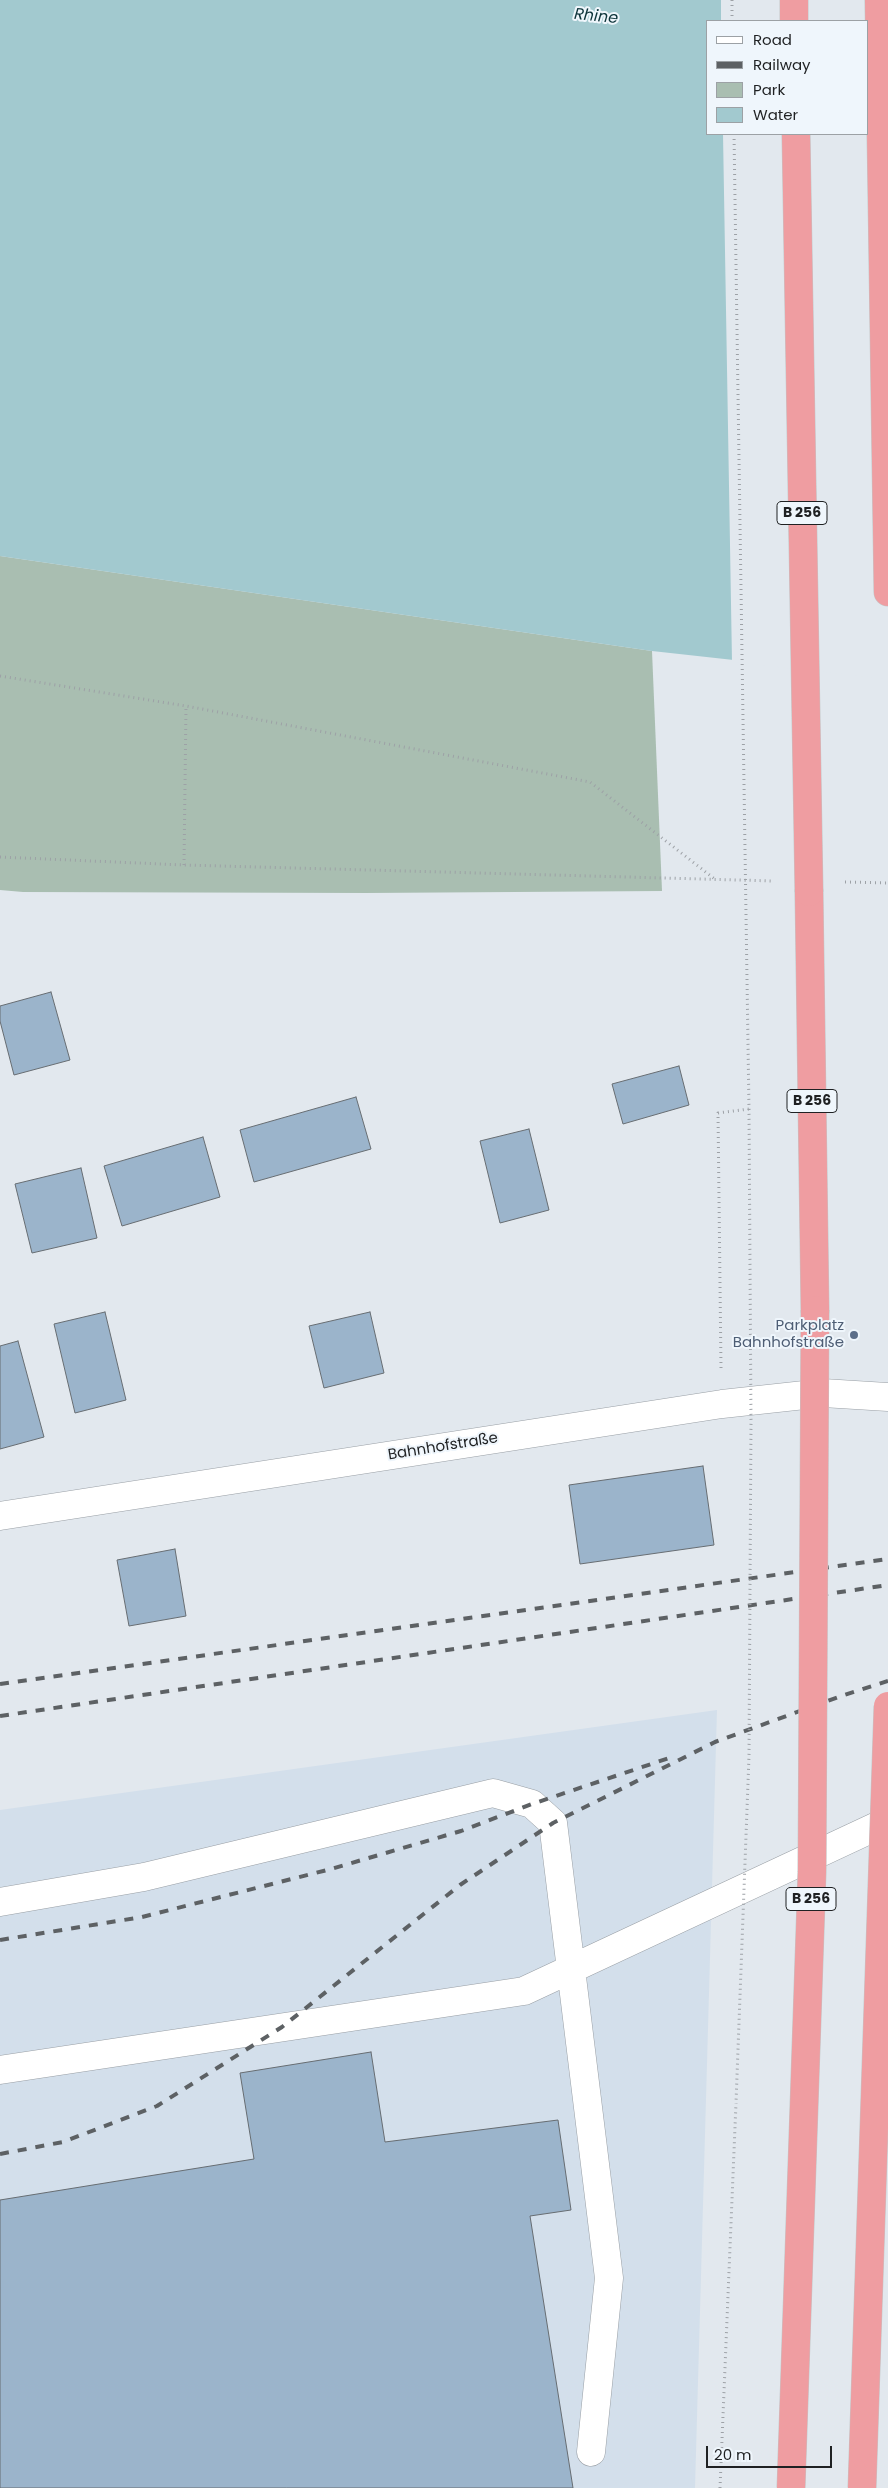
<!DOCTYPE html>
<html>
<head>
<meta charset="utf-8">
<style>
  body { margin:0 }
  #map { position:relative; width:888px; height:2488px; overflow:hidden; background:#e2e8ee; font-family:Poppins,sans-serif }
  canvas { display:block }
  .legend { position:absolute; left:706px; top:20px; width:162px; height:115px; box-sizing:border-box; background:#eff6fc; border:1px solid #9ca1a5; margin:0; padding:6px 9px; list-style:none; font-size:15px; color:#1f2123 }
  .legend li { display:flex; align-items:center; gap:10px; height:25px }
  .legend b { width:25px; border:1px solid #9ca1a5 }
  .scale { position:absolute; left:706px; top:2446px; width:126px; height:22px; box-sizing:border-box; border:2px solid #1f2123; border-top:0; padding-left:6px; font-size:15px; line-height:18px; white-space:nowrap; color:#1f2123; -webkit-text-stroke:4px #eff6fc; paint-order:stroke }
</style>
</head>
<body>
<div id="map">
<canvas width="888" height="2488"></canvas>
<ul class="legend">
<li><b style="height:6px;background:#fff"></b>Road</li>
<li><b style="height:6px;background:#5d6164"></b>Railway</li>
<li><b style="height:14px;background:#a9beb1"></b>Park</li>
<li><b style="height:14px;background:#a2c9cf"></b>Water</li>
</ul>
<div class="scale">20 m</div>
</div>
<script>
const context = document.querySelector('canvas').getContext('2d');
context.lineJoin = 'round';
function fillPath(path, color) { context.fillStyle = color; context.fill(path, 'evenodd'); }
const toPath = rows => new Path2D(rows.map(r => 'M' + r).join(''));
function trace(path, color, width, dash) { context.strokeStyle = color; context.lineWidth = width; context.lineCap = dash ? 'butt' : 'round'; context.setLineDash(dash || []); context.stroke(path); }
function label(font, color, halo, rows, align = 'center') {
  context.font = font + ' Poppins,sans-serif'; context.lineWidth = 4; context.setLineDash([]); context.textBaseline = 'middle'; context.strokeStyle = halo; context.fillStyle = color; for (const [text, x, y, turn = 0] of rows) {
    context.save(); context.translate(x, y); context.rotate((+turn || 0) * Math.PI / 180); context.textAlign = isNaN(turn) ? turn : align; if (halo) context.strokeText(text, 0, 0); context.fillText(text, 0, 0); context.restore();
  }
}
fillPath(toPath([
  [717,1710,695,2488,0,2488,0,1810]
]), '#d3dfeb');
fillPath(toPath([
  [0,556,652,651,662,891,366,893,23,892,0,890]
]), '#a9beb1');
fillPath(toPath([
  [0,0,888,0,888,677,652,651,0,556],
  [707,21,867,21,867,134,707,134]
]), '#a2c9cf');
fillPath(toPath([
  [721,0,888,0,888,679,732,662,723,134,867,134,867,21,721,21]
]), '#e2e8ee');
const building = toPath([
  [51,992,70,1060,14,1075,0,1021,0,1006,51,992],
  [679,1066,689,1105,623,1124,612,1084,679,1066],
  [356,1097,371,1149,254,1182,240,1130,356,1097],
  [529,1129,549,1210,500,1223,480,1141,529,1129],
  [203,1137,220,1197,122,1226,104,1166,203,1137],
  [81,1168,97,1238,32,1253,15,1184,81,1168],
  [105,1312,126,1400,75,1413,54,1324,105,1312],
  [370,1312,384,1373,324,1388,309,1326,370,1312],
  [18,1341,44,1437,0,1449,0,1346,18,1341],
  [703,1466,714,1545,580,1564,569,1485,703,1466],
  [175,1549,186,1616,129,1626,117,1560,175,1549],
  [371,2052,385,2142,558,2120,571,2210,530,2216,573,2488,0,2488,0,2200,254,2159,240,2073,371,2052]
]);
fillPath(building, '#9bb4cb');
trace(building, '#676d72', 1);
const minor = toPath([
  [0,1516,722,1404,823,1393,888,1397],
  [0,1902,144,1877,493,1793,532,1804,553,1823,609,2278,591,2452],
  [0,2070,524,1991,888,1821]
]);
const highway = toPath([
  [794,0,794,21],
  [879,0,888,592],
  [809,892,815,1310]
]);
trace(minor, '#999fa5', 29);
trace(highway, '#c5c5c6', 29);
trace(toPath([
  [732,0,732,21],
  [0,676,186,706,590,782,716,880],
  [0,857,184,865,774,881],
  [184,865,186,706],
  [845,882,888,883],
  [721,1368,718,1113,749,1109],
  [720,2488,736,2103]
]), '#9da1a6', 3, [1, 4]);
trace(minor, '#fff', 28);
trace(highway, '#ef9da1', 28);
trace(toPath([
  [0,1684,888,1559],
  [0,1716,888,1585],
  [0,1940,142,1917,331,1869,461,1831,532,1804,675,1756],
  [0,2154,63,2142,157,2106,282,2027,460,1885,553,1823,715,1742,844,1695,888,1681]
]), '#5d6164', 4, [9, 9]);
const highwayBridge = toPath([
  [796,134,809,892],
  [791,2488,812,1872,815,1310],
  [862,2488,888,1706]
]);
trace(highwayBridge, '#c5c5c6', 29, []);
trace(toPath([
  [734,134,749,1109,751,1420,749,1756,736,2103]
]), '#9da1a6', 3, [1, 4]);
trace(highwayBridge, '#ef9da1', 28);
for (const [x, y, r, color] of [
  [854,1335,5,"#5c6f8a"]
]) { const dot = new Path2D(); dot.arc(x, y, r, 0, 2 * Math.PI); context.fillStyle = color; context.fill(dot); trace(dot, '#eff6fc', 2); }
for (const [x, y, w] of [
  [802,513,50],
  [812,1101,50],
  [811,1899,50]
]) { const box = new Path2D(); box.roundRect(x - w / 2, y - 11.5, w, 23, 4); context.fillStyle = '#eff6fc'; context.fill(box); trace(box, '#1f2123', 1); }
label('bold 14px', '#1f2123', null, [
  ["B 256",802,513],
  ["B 256",812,1101],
  ["B 256",811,1899]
]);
label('15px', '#4e5e75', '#eff6fc', [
  ["Parkplatz",844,1326],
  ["Bahnhofstraße",844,1343]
], 'right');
label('15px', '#1f2123', '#eff6fc', [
  ["Bahnhofstraße",443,1447,-9]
]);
label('italic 16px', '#0d343a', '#eff6fc', [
  ["Rhine",596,17,6]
]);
</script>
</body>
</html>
